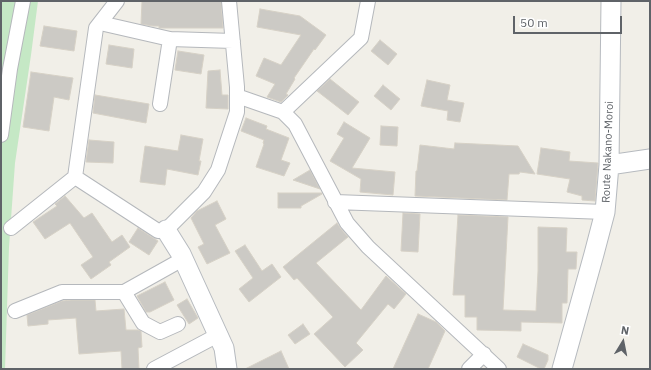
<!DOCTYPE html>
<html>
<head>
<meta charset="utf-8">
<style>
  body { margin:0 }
  #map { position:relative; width:651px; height:370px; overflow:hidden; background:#f1efe8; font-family:"IBM Plex Sans",sans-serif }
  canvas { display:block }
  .frame { position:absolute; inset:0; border:2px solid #5f6368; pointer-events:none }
  .north { position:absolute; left:603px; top:322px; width:40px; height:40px; -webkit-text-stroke:3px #fff; paint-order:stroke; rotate:10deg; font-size:11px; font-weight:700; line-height:16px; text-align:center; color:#5f6368 }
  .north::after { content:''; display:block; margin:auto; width:14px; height:18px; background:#5f6368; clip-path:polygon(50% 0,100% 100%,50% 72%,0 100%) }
  .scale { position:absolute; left:513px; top:16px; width:109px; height:18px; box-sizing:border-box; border:2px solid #5f6368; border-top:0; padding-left:5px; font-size:12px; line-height:14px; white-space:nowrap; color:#5f6368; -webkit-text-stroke:3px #fff; paint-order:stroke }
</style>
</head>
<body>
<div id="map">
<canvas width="651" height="370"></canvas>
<div class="frame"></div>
<div class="north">N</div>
<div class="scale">50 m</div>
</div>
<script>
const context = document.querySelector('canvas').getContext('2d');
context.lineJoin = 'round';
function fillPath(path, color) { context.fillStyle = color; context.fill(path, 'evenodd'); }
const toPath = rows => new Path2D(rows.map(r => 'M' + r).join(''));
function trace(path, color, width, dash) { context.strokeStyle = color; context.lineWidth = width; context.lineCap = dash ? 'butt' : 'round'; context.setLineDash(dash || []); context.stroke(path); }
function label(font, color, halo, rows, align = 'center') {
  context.font = font + ' "IBM Plex Sans",sans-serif'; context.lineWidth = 3; context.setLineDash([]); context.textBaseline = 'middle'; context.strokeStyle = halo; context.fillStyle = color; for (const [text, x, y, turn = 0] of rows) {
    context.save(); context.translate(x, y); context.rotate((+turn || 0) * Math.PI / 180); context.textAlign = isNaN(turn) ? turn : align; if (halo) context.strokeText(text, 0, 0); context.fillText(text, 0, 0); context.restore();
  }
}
fillPath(toPath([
  [1,1,38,1,31,55,15,163,9,247,5,369,1,369]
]), '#c5e8c5');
const building = toPath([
  [142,1,221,1,223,28,159,28,159,26,153,26,141,24,142,1],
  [260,9,300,16,326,35,315,50,314,49,294,78,295,79,286,94,288,95,281,102,267,97,275,84,256,76,264,58,281,65,301,35,257,27,260,9],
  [44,26,77,31,74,51,40,46,44,26],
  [380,40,397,54,388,65,371,51,380,40],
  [109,45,134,49,132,68,106,64,109,45],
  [178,51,204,55,201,74,175,70,178,51],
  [220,70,222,95,228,95,228,109,206,108,208,71,220,70],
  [31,72,73,78,69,100,54,97,49,131,23,127,31,72],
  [330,79,359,102,348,115,317,91,330,79],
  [427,80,450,85,447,100,464,103,460,122,447,120,448,111,421,106,427,80],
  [383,85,400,99,391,110,374,96,383,85],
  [95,95,149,104,146,123,93,113,95,95],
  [246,118,267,126,266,129,289,138,281,160,290,163,284,176,256,167,264,144,263,143,264,140,241,131,246,118],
  [344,122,370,138,352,168,395,172,393,195,360,192,361,179,330,161,344,138,337,134,344,122],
  [381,126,398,127,397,146,380,145,381,126],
  [181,135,203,139,199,161,201,161,198,175,167,169,165,185,140,182,145,146,178,151,181,135],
  [89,140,114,142,113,163,86,162,89,140],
  [455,143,518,146,535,174,520,172,519,174,509,174,507,200,415,196,416,171,417,171,420,145,454,149,455,143],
  [541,148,570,152,569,161,598,163,595,201,582,200,582,196,567,192,570,179,537,174,541,148],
  [310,170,320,189,293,180,310,170],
  [278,193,322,193,322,194,301,206,301,208,278,208,278,193],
  [65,196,84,218,92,213,112,242,122,235,130,247,109,262,111,265,91,279,81,265,93,257,70,223,45,239,33,222,57,206,55,204,65,196],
  [217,201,226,219,215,225,230,253,207,264,198,247,204,244,191,218,197,211,217,201],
  [403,213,420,214,418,252,401,251,403,213],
  [458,215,508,217,503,310,536,311,538,271,538,227,567,228,566,252,577,252,576,269,568,269,567,303,562,303,562,323,521,322,521,331,477,330,477,317,465,317,465,295,453,295,458,215],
  [337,223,341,229,348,237,316,263,361,310,386,276,406,294,394,309,388,304,356,343,363,350,345,367,314,334,333,317,297,278,294,280,283,267,337,223],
  [138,228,158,241,149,255,129,242,138,228],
  [245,245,262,271,272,264,281,277,249,302,239,289,253,278,235,251,245,245],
  [165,282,174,300,150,312,146,312,137,296,165,282],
  [187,299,198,318,189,324,177,305,187,299],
  [71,300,95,300,96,311,124,309,126,330,138,330,141,331,142,347,138,348,139,369,122,369,121,351,79,354,76,318,48,320,48,324,28,326,27,315,62,301,71,300],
  [418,314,436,322,445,331,428,369,393,369,418,314],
  [303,324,310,334,295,344,288,335,303,324],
  [523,344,548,355,548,360,544,369,541,369,517,357,523,344],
  [281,351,289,369,245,369,281,351]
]);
fillPath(building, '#cccac5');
trace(building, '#d6d1c6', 1);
const street = toPath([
  [100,23,170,39,233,41],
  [237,96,283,112,295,124,347,223,368,247,499,369],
  [160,104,170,39],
  [283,112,361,38,368,1],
  [1,135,10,69,23,1],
  [75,177,158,231,166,230,204,192,218,170,237,112,237,87,229,1],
  [335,202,605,212],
  [11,228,75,177,96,28,117,1],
  [124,292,143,323,160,332,178,324],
  [15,311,62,292,124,292,183,259],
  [154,369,218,335],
  [469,369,484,354]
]);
const secondary = toPath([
  [609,165,650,159],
  [166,230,181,254,224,348,227,369],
  [562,369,594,254,605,212,609,165,611,1]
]);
trace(street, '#b5b8bc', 16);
trace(secondary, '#b6babf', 21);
trace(street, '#fff', 14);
trace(secondary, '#fff', 19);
label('11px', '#5f6368', '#fff', [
  ["Route Nakano-Moroi",608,152,-88]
]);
</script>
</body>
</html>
